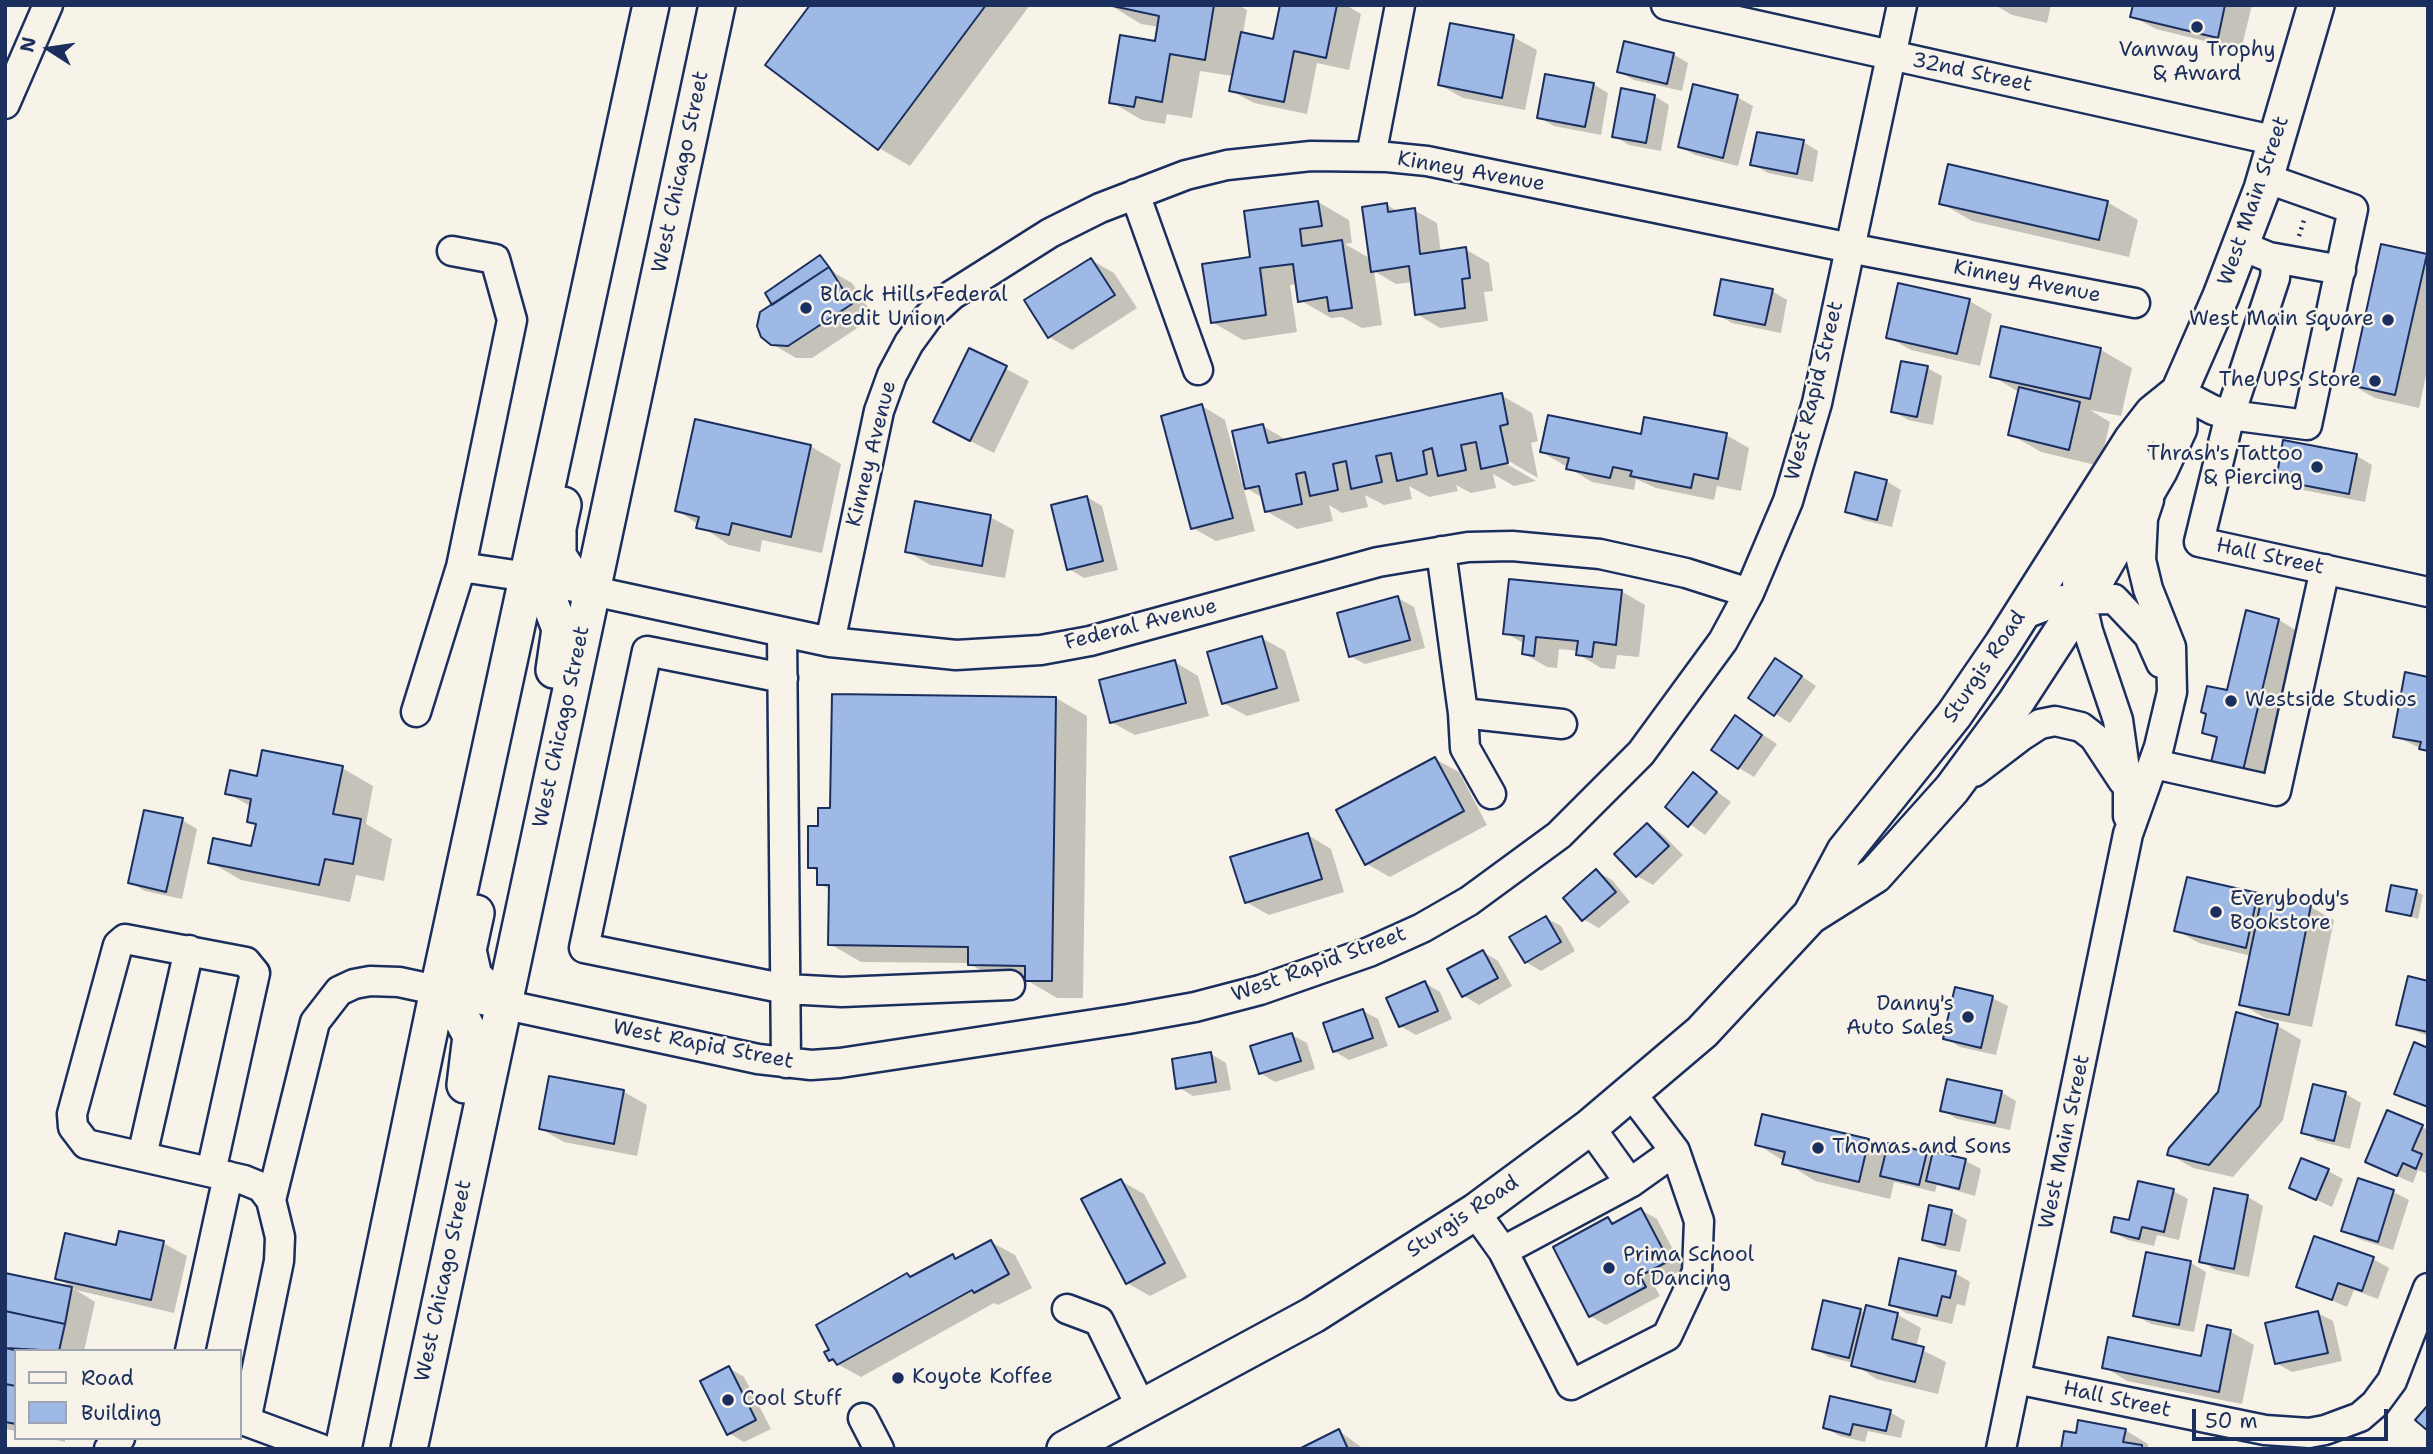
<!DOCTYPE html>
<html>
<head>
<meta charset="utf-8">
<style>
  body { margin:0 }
  #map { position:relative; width:2433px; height:1454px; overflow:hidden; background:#f7f3e8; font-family:"Shantell Sans",sans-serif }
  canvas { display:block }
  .frame { position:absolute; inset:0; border:7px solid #1b2f5e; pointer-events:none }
  .legend { position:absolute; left:14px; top:1349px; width:228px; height:91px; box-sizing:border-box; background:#f7f3e8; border:2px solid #9fa5b1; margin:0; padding:9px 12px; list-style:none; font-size:21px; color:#1b2f5e }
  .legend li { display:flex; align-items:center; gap:14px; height:35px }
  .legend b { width:35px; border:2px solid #9fa5b1 }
  .north { position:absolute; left:14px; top:14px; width:70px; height:70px; -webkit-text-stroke:5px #f7f3e8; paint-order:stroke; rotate:282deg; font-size:19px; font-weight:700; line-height:28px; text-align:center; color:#1b2f5e }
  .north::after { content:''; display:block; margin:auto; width:24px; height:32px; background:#1b2f5e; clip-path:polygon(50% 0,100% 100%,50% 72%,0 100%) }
  .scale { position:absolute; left:2192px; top:1409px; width:196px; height:32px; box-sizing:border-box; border:4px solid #1b2f5e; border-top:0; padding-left:9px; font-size:21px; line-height:24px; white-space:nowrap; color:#1b2f5e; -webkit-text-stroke:5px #f7f3e8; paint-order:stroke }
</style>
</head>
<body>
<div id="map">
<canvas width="2433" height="1454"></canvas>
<div class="frame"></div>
<ul class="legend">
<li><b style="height:9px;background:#f7f3e8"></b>Road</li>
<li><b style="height:19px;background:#9fb9e6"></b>Building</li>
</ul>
<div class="north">N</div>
<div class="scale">50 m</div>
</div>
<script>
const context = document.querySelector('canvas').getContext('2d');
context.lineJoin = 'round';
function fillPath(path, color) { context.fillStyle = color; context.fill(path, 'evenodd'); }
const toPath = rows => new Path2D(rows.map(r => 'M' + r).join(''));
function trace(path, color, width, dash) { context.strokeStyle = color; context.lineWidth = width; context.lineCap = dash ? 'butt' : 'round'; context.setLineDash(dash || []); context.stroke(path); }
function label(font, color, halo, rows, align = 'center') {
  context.font = font + ' "Shantell Sans",sans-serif'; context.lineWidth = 5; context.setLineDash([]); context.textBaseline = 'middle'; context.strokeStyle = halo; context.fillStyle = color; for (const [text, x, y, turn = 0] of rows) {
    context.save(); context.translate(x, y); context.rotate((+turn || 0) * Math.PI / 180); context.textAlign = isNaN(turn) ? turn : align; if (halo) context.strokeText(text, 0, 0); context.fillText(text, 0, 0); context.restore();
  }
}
fillPath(toPath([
  [812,5,1030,5,910,166,879,148],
  [1110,5,1238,5,1247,10,1243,34,1275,41,1282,5,1346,5,1361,14,1349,70,1317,63,1307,114,1254,103,1230,90,1233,76,1200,71,1192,118,1167,114,1165,124,1142,120,1111,102,1157,43,1159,27,1141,24],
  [1995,5,2051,5,2047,23,2012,15],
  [2135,5,2252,5,2241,50,2156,29,2132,16],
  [1513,37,1537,50,1525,110,1463,98,1440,85],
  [1673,54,1688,63,1682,91,1634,80,1619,72],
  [1593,84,1608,93,1601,135,1554,126,1538,117],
  [1654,96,1669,105,1661,151,1629,145,1614,136],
  [1737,97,1753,106,1738,166,1695,155,1680,147],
  [1803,142,1818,151,1813,182,1768,173,1752,164],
  [1318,202,1349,220,1352,243,1345,244,1371,259,1387,205,1399,212,1414,210,1437,223,1441,253,1465,249,1489,263,1493,291,1484,292,1488,321,1440,328,1417,314,1413,282,1396,284,1374,271,1382,325,1362,328,1342,317,1331,318,1300,300,1297,284,1290,285,1297,332,1243,340,1212,322,1252,258],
  [2107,202,2138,220,2129,257,1972,221,1941,203],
  [2426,256,2428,366,2419,408,2375,398,2352,385],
  [820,257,836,274,852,283,874,317,812,358,796,358,772,344,775,305],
  [1091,260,1114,273,1137,308,1072,350,1049,337],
  [1772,291,1787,300,1781,333,1732,323,1716,314],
  [1969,301,1992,314,1980,366,1911,350,1888,337],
  [2002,328,2101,350,2132,368,2121,416,2090,410,2110,422,2100,466,2041,452,2010,434,2019,392,1992,376],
  [970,350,1029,381,994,453,958,435],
  [1927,368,1942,376,1933,425,1908,420,1893,411],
  [1501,395,1532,413,1538,441,1531,443,1538,478,1507,460,1507,464,1536,481,1514,486,1493,474,1496,488,1471,493,1456,485,1458,491,1429,497,1409,486,1412,499,1384,505,1365,495,1368,507,1342,513,1329,505,1333,521,1297,529,1266,511,1263,498,1243,486,1255,531,1216,541,1193,528,1202,406,1225,420,1242,483,1245,482,1263,426,1288,441],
  [1726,435,1749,448,1741,491,1717,486,1714,500,1656,488,1636,479,1634,490,1592,482,1542,452,1642,436],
  [2285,442,2357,456,2372,465,2365,502,2293,488,2278,479],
  [810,446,841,464,822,553,762,540,760,552,729,545,677,510],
  [1886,481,1901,490,1892,527,1863,520,1847,511],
  [1087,497,1102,506,1118,570,1084,578,1069,569],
  [990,517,1014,530,1005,578,930,565,907,551],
  [1621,591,1645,605,1639,657,1617,655,1615,669,1601,668,1578,654,1579,651,1559,649,1557,668,1547,667,1524,654,1525,644,1505,633],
  [1398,598,1414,607,1425,648,1365,664,1350,656],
  [2279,620,2302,634,2264,791,2234,784,2218,740,2204,732],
  [1262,638,1285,651,1300,701,1247,716,1223,703],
  [1175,662,1198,676,1209,716,1135,735,1111,722],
  [1791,669,1816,686,1790,723,1750,698],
  [2428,679,2428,752,2395,736],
  [1056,698,1087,716,1083,998,1057,998,1030,982,1001,982,968,963,861,962,830,944,831,890,819,884,819,872,810,867,820,828],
  [1736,717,1777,744,1754,777,1739,768],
  [1435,759,1459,772,1487,825,1390,877,1367,864],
  [342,768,373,786,366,824,392,839,384,881,356,875,350,902,241,880,210,862,253,848,257,826,249,822,252,807,227,793,258,778],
  [1694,775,1731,802,1705,835,1667,807],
  [182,820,197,829,182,899,145,891,130,882],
  [1647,825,1662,834,1683,855,1653,885,1637,876,1617,854],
  [1308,835,1331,849,1344,892,1269,915,1246,902],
  [1596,871,1612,880,1630,902,1599,928,1583,919],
  [2188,879,2311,907,2334,920,2312,1027,2265,1018,2241,1004,2251,956,2199,943,2176,930],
  [2416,891,2423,895,2418,919,2388,910],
  [1546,918,1561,926,1575,951,1541,971,1526,962],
  [1483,952,1498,961,1512,986,1479,1005,1464,996],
  [1425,983,1440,992,1452,1019,1416,1035,1400,1026],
  [2428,983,2428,1036,2398,1024],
  [1992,998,2008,1006,1996,1055,1960,1047,1945,1038],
  [1363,1011,1378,1019,1388,1046,1349,1060,1334,1051],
  [2237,1014,2278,1026,2301,1040,2283,1120,2233,1177,2193,1168,2169,1154,2220,1092],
  [1292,1035,1307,1043,1315,1069,1275,1082,1260,1073],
  [2428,1049,2428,1108,2397,1094],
  [1211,1054,1226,1063,1231,1090,1193,1096,1178,1087],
  [551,1078,624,1092,647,1105,637,1156,564,1142,541,1129],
  [2314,1086,2346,1094,2361,1103,2350,1149,2318,1141,2303,1132],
  [2001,1092,2016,1101,2010,1130,1957,1119,1942,1110],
  [2422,1127,2428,1130,2428,1174,2418,1170,2413,1183,2382,1170],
  [1868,1141,1888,1152,1926,1154,1933,1158,1935,1153,1966,1161,1981,1169,1975,1196,1937,1185,1935,1192,1894,1182,1890,1199,1815,1181,1757,1144],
  [2328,1171,2343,1179,2332,1207,2291,1188],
  [1121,1181,1144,1194,1187,1277,1150,1296,1127,1283],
  [2173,1191,2188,1199,2179,1240,2157,1235,2154,1246,2128,1240,2113,1232],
  [2215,1191,2248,1197,2263,1206,2249,1277,2216,1270,2201,1261],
  [2393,1192,2409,1200,2393,1250,2359,1239,2344,1230],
  [1641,1210,1657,1219,1683,1269,1654,1285,1660,1296,1606,1325,1590,1316,1608,1219,1616,1224],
  [1951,1211,1967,1220,1960,1252,1939,1248,1924,1239],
  [2315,1238,2373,1259,2389,1268,2378,1299,2354,1290,2347,1307,2298,1286],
  [991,1242,1015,1255,1032,1288,998,1305,994,1303,861,1377,830,1360,831,1351,907,1275,912,1278],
  [163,1243,187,1256,174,1313,76,1290,95,1302,84,1351,16,1351,16,1431,5,1429,5,1274,76,1290,57,1278,118,1247],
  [2191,1263,2206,1272,2194,1332,2151,1324,2135,1315],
  [1955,1273,1970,1282,1965,1306,1957,1304,1952,1324,1906,1313,1891,1304],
  [1867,1307,1898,1315,1921,1328,1916,1347,1946,1362,1938,1394,1876,1379,1853,1363,1829,1357,1814,1348,1860,1311,1866,1314],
  [2318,1313,2333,1321,2342,1361,2292,1372,2276,1363],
  [2209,1327,2231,1332,2254,1345,2242,1404,2127,1381,2104,1367,2203,1358],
  [729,1368,744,1377,771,1429,744,1442,729,1433],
  [1890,1412,1905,1421,1901,1438,1868,1431,1865,1442,1840,1436,1825,1428],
  [2125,1430,2148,1444,2148,1449,2063,1449,2077,1435],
  [1339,1431,1364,1449,1303,1449],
  [49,1438,65,1438,65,1442]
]), '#0003');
const building = toPath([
  [810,5,986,5,878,150,765,65,810,5],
  [1108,5,1214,5,1205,60,1170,54,1162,102,1136,97,1134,107,1109,103,1120,35,1155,41,1159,16,1108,5],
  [1280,5,1337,5,1326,58,1294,51,1284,102,1229,91,1241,32,1273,39,1280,5],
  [2133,5,2225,5,2218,38,2130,17,2133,5],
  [1450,23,1514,35,1502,98,1438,85,1450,23],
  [1624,41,1674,53,1667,84,1617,72,1624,41],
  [1545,74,1594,83,1585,127,1537,118,1545,74],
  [1693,84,1738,95,1723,158,1678,147,1693,84],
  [1621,88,1655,95,1646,143,1612,137,1621,88],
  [1757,132,1804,140,1797,174,1750,165,1757,132],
  [1948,164,2108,201,2099,240,1939,204,1948,164],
  [1318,201,1322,226,1300,229,1302,246,1342,240,1352,308,1329,311,1327,297,1298,302,1293,264,1260,268,1266,315,1211,323,1202,264,1250,257,1244,211,1318,201],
  [1387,203,1388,212,1415,208,1420,254,1466,247,1470,278,1462,279,1465,308,1415,315,1409,266,1371,272,1362,207,1387,203],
  [2381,244,2427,254,2395,395,2350,385,2381,244],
  [820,255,829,267,772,305,765,293,820,255],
  [1091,258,1115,295,1048,338,1024,300,1091,258],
  [829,267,852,304,788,346,771,345,761,337,757,326,760,312,829,267],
  [1721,279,1773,289,1765,325,1714,315,1721,279],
  [1898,283,1970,299,1957,354,1886,338,1898,283],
  [2001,326,2101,348,2090,399,1990,377,2001,326],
  [969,348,1007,366,970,441,933,422,969,348],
  [1901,361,1928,366,1917,417,1891,412,1901,361],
  [2019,387,2080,402,2069,450,2008,435,2019,387],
  [1502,393,1508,424,1500,426,1508,463,1481,469,1476,442,1461,445,1466,470,1438,476,1432,448,1423,451,1427,474,1397,481,1391,453,1376,456,1382,482,1351,489,1346,461,1333,464,1338,490,1310,496,1305,472,1296,474,1302,504,1265,512,1259,486,1245,489,1232,431,1263,424,1268,443,1502,393],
  [1202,404,1233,518,1191,529,1161,416,1202,404],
  [1548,415,1641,434,1644,417,1727,433,1718,479,1694,474,1691,488,1630,476,1632,471,1613,467,1610,478,1566,469,1569,458,1540,452,1548,415],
  [695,419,811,445,791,537,732,523,729,535,696,528,699,517,675,511,695,419],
  [2283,440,2357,454,2349,494,2276,480,2283,440],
  [1855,472,1887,480,1877,520,1845,512,1855,472],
  [1087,496,1103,561,1067,570,1051,505,1087,496],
  [915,501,991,515,982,566,905,552,915,501],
  [1509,579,1622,590,1616,645,1594,642,1592,657,1576,655,1578,641,1536,637,1534,656,1522,654,1524,636,1503,634,1509,579],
  [1398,596,1410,640,1349,657,1337,613,1398,596],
  [2246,610,2279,619,2241,779,2209,771,2217,737,2202,733,2206,714,2201,712,2207,686,2227,690,2246,610],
  [1262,636,1277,688,1222,704,1207,652,1262,636],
  [1775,658,1802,676,1774,716,1748,698,1775,658],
  [1175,660,1186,703,1110,723,1099,680,1175,660],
  [2405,672,2428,677,2428,751,2419,749,2421,742,2393,737,2405,672],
  [832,694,1056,697,1052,981,1025,981,1025,966,968,965,968,947,828,945,829,885,817,885,817,868,808,868,808,826,818,826,818,808,830,808,832,694],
  [1735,715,1762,735,1738,769,1711,750,1735,715],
  [262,750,343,766,333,814,361,819,353,864,325,859,319,885,208,863,213,838,251,846,256,824,247,822,251,799,225,794,230,770,257,776,262,750],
  [1435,757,1464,811,1365,865,1336,810,1435,757],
  [1693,772,1717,792,1688,827,1665,807,1693,772],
  [144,810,183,818,166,892,128,883,144,810],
  [1647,823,1669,846,1636,877,1614,854,1647,823],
  [1308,833,1322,879,1245,903,1230,857,1308,833],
  [1596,869,1616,892,1582,921,1563,898,1596,869],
  [2187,877,2258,893,2246,948,2174,931,2187,877],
  [2391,885,2417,890,2411,916,2386,911,2391,885],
  [2262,896,2311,905,2289,1015,2239,1005,2262,896],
  [1546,916,1561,942,1525,963,1509,937,1546,916],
  [1483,950,1498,978,1462,997,1447,969,1483,950],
  [2408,976,2428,981,2428,1032,2396,1025,2408,976],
  [1425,981,1438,1011,1399,1027,1386,998,1425,981],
  [1955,987,1993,996,1981,1048,1943,1039,1955,987],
  [1363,1009,1373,1038,1333,1052,1323,1023,1363,1009],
  [2236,1012,2278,1024,2260,1106,2209,1165,2167,1155,2169,1148,2218,1092,2236,1012],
  [1292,1033,1301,1061,1259,1074,1250,1046,1292,1033],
  [2414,1042,2428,1048,2428,1107,2394,1094,2414,1042],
  [1211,1052,1216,1082,1176,1089,1172,1059,1211,1052],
  [549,1076,624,1090,614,1144,539,1129,549,1076],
  [1947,1079,2002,1091,1995,1123,1940,1111,1947,1079],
  [2313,1084,2346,1092,2334,1141,2301,1133,2313,1084],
  [2387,1110,2423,1125,2412,1150,2422,1154,2416,1169,2403,1163,2397,1176,2365,1162,2387,1110],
  [1762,1114,1869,1139,1859,1182,1782,1164,1785,1152,1755,1145,1762,1114],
  [1888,1143,1927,1152,1919,1185,1880,1176,1888,1143],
  [1933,1151,1966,1159,1959,1189,1926,1181,1933,1151],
  [2301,1158,2329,1169,2316,1200,2289,1188,2301,1158],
  [2358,1178,2394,1190,2378,1242,2341,1231,2358,1178],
  [1121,1179,1165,1263,1126,1284,1081,1199,1121,1179],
  [2138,1181,2174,1189,2164,1232,2142,1227,2139,1239,2111,1232,2114,1217,2129,1220,2138,1181],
  [2214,1188,2248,1195,2234,1269,2199,1262,2214,1188],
  [1929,1205,1952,1210,1945,1245,1922,1240,1929,1205],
  [1641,1208,1669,1261,1640,1276,1646,1287,1589,1317,1553,1247,1608,1217,1612,1224,1641,1208],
  [119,1231,164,1241,151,1300,55,1279,65,1233,116,1245,119,1231],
  [2314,1236,2374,1257,2362,1291,2338,1283,2332,1300,2296,1287,2314,1236],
  [991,1240,1009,1274,974,1293,972,1290,837,1365,833,1359,829,1361,824,1352,829,1350,816,1325,907,1273,910,1277,953,1254,955,1259,991,1240],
  [2146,1252,2191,1261,2179,1325,2133,1316,2146,1252],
  [1899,1258,1956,1271,1950,1298,1942,1296,1937,1316,1889,1305,1899,1258],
  [5,1273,72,1287,65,1324,5,1311,5,1273],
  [1823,1300,1861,1309,1849,1358,1812,1349,1823,1300],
  [1866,1305,1898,1313,1892,1339,1924,1347,1915,1382,1851,1366,1866,1305],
  [5,1311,65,1324,59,1351,5,1348,5,1311],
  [2318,1311,2328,1353,2275,1364,2265,1323,2318,1311],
  [2207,1325,2231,1330,2219,1392,2102,1368,2108,1337,2201,1356,2207,1325],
  [5,1348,20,1351,16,1351,16,1386,5,1384,5,1348],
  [729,1366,756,1420,727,1435,700,1381,729,1366],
  [5,1384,16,1386,16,1424,5,1422,5,1384],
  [1830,1396,1891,1410,1886,1431,1853,1424,1850,1435,1823,1428,1830,1396],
  [2428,1405,2428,1431,2415,1420,2428,1405],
  [2078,1420,2126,1429,2123,1442,2142,1445,2142,1449,2061,1449,2064,1431,2076,1433,2078,1420],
  [1339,1429,1348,1449,1299,1449,1339,1429]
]);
fillPath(building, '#9fb9e6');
trace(building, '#1b2f5e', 2);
const minor = toPath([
  [1666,5,2277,141],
  [5,104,48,5],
  [1371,156,1400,5],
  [1135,194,1198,370],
  [2242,246,2269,257,2276,266,2275,278,2230,415,2199,542,2428,592],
  [2269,257,2341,270],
  [2179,392,2213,410,2230,415,2307,425,2353,209,2265,178],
  [1441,551,1463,713,1562,724],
  [461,567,528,577,830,642,956,655,1041,650,1090,641,1378,562,1468,547,1512,546,1600,554,1686,573,1749,593],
  [2022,615,2062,600,2114,599,2149,636,2161,663],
  [782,633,786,1063],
  [830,642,879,411,892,375,909,343,928,317,952,295,1050,233,1100,208,1186,175,1227,165,1311,156,1387,157,1427,161,1870,252,2135,303],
  [783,678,647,651,584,948,786,989,842,992,1010,985],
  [416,712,461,567,512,320,495,259,452,251],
  [1463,713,1465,748,1491,794],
  [2154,764,2276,791,2325,569],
  [1974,772,2020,737,2040,724,2055,721,2081,727,2094,737,2123,781],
  [2128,816,2128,791,2118,720,2088,631,2077,583,2081,563,2136,458],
  [1590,1127,1630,1183,1675,1151],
  [142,1156,189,950],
  [211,1172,255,973,246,962,125,939,118,945,72,1114,73,1127,86,1144,244,1180,261,1187,271,1200,280,1237,279,1261,246,1421],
  [271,1200,315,1022,339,991,354,984,370,981,399,982,758,1059,811,1065,840,1063,1128,1019,1195,1007,1260,990,1369,952,1422,928,1469,901,1559,835,1641,753,1723,641,1749,593,1788,501,1817,403,1902,5],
  [1475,1212,1503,1251,1571,1385,1667,1336,1697,1272,1699,1221,1675,1151,1631,1093],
  [1503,1251,1630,1183],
  [1067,1309,1099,1321,1141,1407],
  [190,1351,228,1176],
  [2016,1379,2265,1430,2309,1433,2325,1430,2360,1417,2375,1404,2392,1381,2428,1288],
  [863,1418,879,1449],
  [240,1419,321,1449],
  [109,1449,120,1438],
  [2001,1449,2128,834,2159,747,2172,692,2171,647,2148,589,2141,560,2143,518,2149,500]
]);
const major = toPath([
  [563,505,558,528,558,556,572,577,591,591],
  [528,577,549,600,560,629,554,670],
  [476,913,468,950,474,977,503,1003],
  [1812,913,1845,851,1954,715,2002,645,2132,440,2153,413,2179,392],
  [438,990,458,1011,471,1036,465,1085],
  [343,1449,438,990,651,5],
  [409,1449,717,5],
  [1065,1449,1313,1315,1475,1212,1590,1127,1702,1032,1810,916,1875,875,1952,789,2016,702,2098,576,2159,471,2179,428,2179,392,2221,296,2262,189,2316,5]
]);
trace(minor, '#1b2f5e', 33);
trace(major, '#1b2f5e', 40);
trace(toPath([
  [2299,236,2305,217]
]), '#1b2f5e', 4.5, [2, 5]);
trace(minor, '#f7f3e8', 28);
trace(major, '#f7f3e8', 35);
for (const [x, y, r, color] of [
  [2197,27,7,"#1b2f5e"],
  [806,308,7,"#1b2f5e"],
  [2388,320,7,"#1b2f5e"],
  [2375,381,7,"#1b2f5e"],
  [2317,467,7,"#1b2f5e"],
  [2231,701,7,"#1b2f5e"],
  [2216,912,7,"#1b2f5e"],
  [1968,1017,7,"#1b2f5e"],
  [1818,1148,7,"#1b2f5e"],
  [1609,1268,7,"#1b2f5e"],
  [898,1378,7,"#1b2f5e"],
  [728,1400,7,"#1b2f5e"]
]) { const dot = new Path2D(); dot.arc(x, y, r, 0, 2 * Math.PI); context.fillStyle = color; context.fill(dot); trace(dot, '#f7f3e8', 2.5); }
label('21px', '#1b2f5e', '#f7f3e8', [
  ["Vanway Trophy",2197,51,"center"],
  ["& Award",2197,75,"center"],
  ["Black Hills Federal",820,296],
  ["Credit Union",820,320],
  ["West Main Square",2374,320,"right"],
  ["The UPS Store",2361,381,"right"],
  ["Thrash's Tattoo",2303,455,"right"],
  ["& Piercing",2303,479,"right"],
  ["Westside Studios",2245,701],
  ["Everybody's",2230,900],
  ["Bookstore",2230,924],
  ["Danny's",1954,1005,"right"],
  ["Auto Sales",1954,1029,"right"],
  ["Thomas and Sons",1832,1148],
  ["Prima School",1623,1256],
  ["of Dancing",1623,1280],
  ["Koyote Koffee",912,1378],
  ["Cool Stuff",742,1400]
], 'left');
label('21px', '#1b2f5e', '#f7f3e8', [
  ["32nd Street",1972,73,12],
  ["West Chicago Street",681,172,-78],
  ["Kinney Avenue",1471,172,10],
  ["West Main Street",2254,201,-71],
  ["Kinney Avenue",2027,282,11],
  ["West Rapid Street",1815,391,-76],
  ["Kinney Avenue",872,454,-76],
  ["Hall Street",2270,557,12],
  ["Federal Avenue",1141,625,-14],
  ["Sturgis Road",1985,667,-56],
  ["West Chicago Street",562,727,-78],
  ["West Rapid Street",1319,965,-20],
  ["West Rapid Street",703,1045,11],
  ["West Main Street",2065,1142,-78],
  ["Sturgis Road",1463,1217,-34],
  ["West Chicago Street",444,1281,-78],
  ["Hall Street",2117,1400,12]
]);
</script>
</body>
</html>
